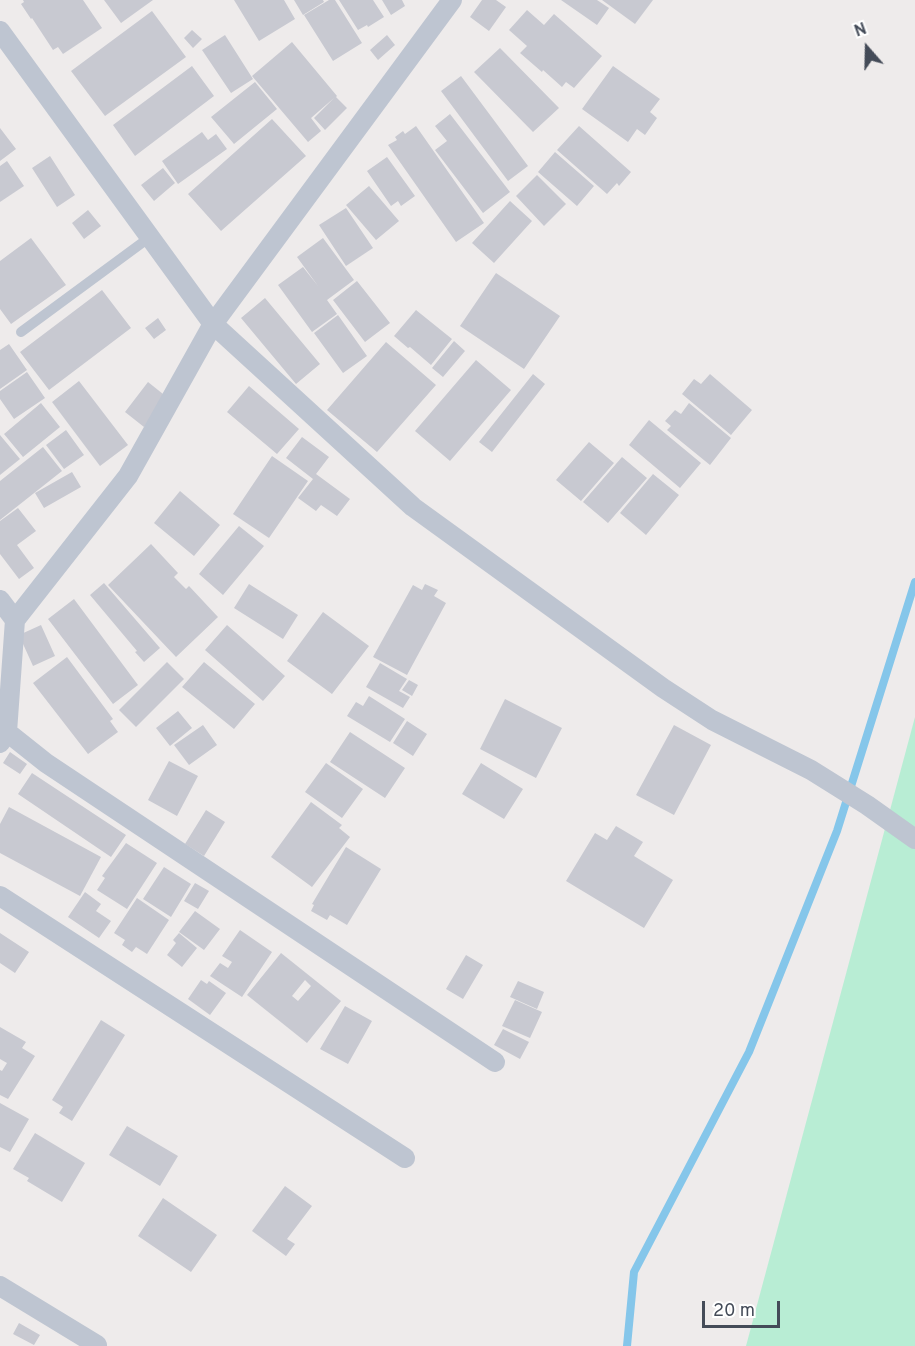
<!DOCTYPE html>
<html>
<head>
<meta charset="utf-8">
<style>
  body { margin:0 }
  #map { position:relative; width:915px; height:1346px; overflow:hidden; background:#eeebeb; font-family:Overpass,sans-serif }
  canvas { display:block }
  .north { position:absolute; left:837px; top:18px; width:60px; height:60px; -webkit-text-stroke:4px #fff; paint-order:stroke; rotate:340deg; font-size:16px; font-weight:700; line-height:24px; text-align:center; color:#444b58 }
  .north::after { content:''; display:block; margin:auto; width:21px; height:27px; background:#444b58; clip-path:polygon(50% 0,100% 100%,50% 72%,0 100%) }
  .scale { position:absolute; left:702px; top:1301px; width:78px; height:27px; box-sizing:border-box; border:3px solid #444b58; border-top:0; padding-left:8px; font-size:18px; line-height:21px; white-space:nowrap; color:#444b58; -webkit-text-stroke:4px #fff; paint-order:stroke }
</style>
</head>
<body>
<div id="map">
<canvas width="915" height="1346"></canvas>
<div class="north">N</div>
<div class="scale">20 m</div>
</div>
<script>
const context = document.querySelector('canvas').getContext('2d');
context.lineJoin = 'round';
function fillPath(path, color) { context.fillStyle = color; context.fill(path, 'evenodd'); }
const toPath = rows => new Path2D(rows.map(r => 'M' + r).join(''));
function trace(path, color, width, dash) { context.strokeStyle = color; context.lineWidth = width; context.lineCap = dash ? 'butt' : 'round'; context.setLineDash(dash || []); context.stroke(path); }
fillPath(toPath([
  [915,717,915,1346,746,1346]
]), '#b8edd4');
trace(toPath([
  [627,1346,634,1272,749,1052,837,831,915,582]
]), '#85c6ea', 8);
fillPath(toPath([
  [23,0,83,0,102,28,63,54,58,47,53,50,32,18,31,19,21,4,24,2],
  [104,0,153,0,121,23],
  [234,0,284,0,295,19,259,41],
  [294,0,323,0,324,2,303,15],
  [329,0,335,0,362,43,333,61,304,15],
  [339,0,373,0,384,17,368,27,367,25,358,30],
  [382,0,402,0,405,6,391,15],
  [482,0,496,0,506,7,489,31,470,17],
  [561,0,597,0,609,8,597,25],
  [602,0,653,0,635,24],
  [527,10,544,25,554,14,602,56,574,88,566,82,562,87,543,70,542,72,520,53,527,46,509,30],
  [152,11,186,57,105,116,71,71],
  [192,30,202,39,193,48,184,38],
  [225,35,253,79,231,93,202,50],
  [387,35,395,45,378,60,370,50],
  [292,42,337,96,336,97,347,108,325,130,314,118,334,98,311,118,321,131,308,142,252,76],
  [500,48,559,108,533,132,474,72],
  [192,66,214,96,135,156,113,125],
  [613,66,660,99,650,112,657,118,645,135,637,129,628,142,582,109],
  [461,76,528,166,508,181,441,91],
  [255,82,277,109,234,144,211,117],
  [450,114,510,192,483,213,435,150,447,141,435,126],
  [272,119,306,156,221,231,188,194],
  [416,126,484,223,456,242,388,145,397,140,395,137,403,131,405,134],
  [579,126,631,172,619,186,617,183,607,194,557,150],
  [0,128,16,149,0,161],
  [202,132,208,140,216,134,227,149,178,184,162,161],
  [555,152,594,186,577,206,538,172],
  [50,156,75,195,57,207,32,168],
  [387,157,415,196,401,206,398,201,391,206,367,171],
  [7,161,24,186,0,202,0,166],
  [163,168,175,183,154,201,141,185],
  [537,175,566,204,544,226,516,196],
  [369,186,399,221,376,240,346,205],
  [510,201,532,221,494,263,472,243],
  [346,208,373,248,346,266,319,225],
  [88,210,101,226,84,239,72,223],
  [31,238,66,285,11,324,0,309,0,261],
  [323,238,354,280,327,300,337,314,312,332,278,285,303,267,318,286,297,257],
  [496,273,560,316,524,369,460,326],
  [357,281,390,323,365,342,333,300],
  [102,290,131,328,49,390,20,352],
  [265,298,320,364,296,384,241,318],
  [416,310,452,339,431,365,410,347,408,348,394,336],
  [338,315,367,356,343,373,314,333],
  [158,318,166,330,154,339,145,328],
  [454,341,465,351,443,377,432,368],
  [386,342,436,385,377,452,327,410],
  [9,344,27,370,0,389,0,350],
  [476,360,511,390,450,461,415,431],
  [27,372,45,398,14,419,0,399,0,391],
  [533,374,545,384,492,452,479,442],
  [710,374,752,410,731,435,682,394,694,379,701,384],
  [79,381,128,445,100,466,52,402],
  [148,382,168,398,144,427,125,412],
  [249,386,299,429,277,454,227,412],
  [41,403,60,427,23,457,4,434],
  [689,403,731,438,710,465,667,430,671,426,665,421,675,410,681,414],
  [649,420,701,463,680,488,629,445],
  [66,430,84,455,64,469,46,445],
  [0,435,20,459,0,475],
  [302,437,329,457,316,474,350,499,337,516,321,505,316,511,298,498,313,479,286,458],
  [589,442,614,463,581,501,556,480],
  [43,447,62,471,0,520,0,481],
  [272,456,308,481,269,538,233,514],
  [622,457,647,478,608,523,583,502],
  [72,472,81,487,44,508,35,493],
  [653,474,679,495,646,535,620,513],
  [180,491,220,525,194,556,154,523],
  [18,508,36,531,17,545,34,568,19,579,0,554,0,521],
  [239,526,264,546,223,595,199,574],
  [151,544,178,573,174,577,186,589,189,586,218,617,176,657,108,585],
  [104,583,160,648,144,662,135,652,137,651,90,595],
  [249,584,298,615,283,639,234,608],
  [425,584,438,590,434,596,446,603,407,675,373,657,413,585,422,590],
  [74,599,138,685,113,704,48,619],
  [323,612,369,646,332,694,287,661],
  [41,625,55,656,33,666,19,635],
  [227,625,285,676,263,701,205,650],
  [67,657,113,719,110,721,118,732,88,754,33,683],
  [167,662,184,679,136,727,119,710],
  [204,662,255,704,234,729,182,687],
  [380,663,407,679,399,691,410,697,403,708,366,687],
  [409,680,418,685,412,696,402,690],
  [369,696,405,719,390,742,347,716,356,702,363,706],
  [505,699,562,728,536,778,480,749],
  [178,711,192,728,170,746,156,728],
  [407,721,427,734,413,756,393,743],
  [203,725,217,745,189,765,174,745],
  [674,725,711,745,674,815,636,795],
  [350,732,405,768,385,798,330,762],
  [10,752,27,764,20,774,3,763],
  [169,761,198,776,177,816,148,800],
  [326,763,363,789,342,818,305,792],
  [481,763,523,789,504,819,462,794],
  [32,773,126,835,111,857,18,794],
  [311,802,342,825,339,828,350,837,312,887,271,857],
  [9,807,101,857,80,896,0,853,0,824],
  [206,810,225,822,204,856,185,844],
  [616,826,643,842,634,856,673,880,644,928,566,881,595,833,607,840],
  [126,843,157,863,127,909,97,890,105,878,102,876],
  [346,847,381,869,347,925,330,915,327,920,311,911,314,905,312,904],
  [164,867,191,884,171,917,143,899],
  [195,883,209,891,198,909,184,901],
  [85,892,101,904,96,911,111,921,99,938,68,917],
  [137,898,169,920,147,954,136,947,132,952,122,945,125,940,114,933],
  [195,911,220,929,204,950,179,932],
  [240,930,272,952,242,997,210,976,220,963,228,968,232,962,222,956],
  [0,933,29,952,15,973,0,963],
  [179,933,197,948,182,967,167,955,176,943,173,940],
  [281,953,341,1001,307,1043,247,995],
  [305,980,311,986,298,1001,292,996],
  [466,955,483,965,463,999,446,989],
  [201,980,207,984,209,981,226,993,210,1015,188,999],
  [518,981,544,992,537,1009,510,997],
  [515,1000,542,1012,530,1038,502,1026],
  [345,1006,372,1021,348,1064,320,1049],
  [101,1020,125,1035,72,1121,59,1113,63,1107,52,1100],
  [0,1027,26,1042,22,1048,35,1056,8,1099,0,1095,0,1070,2,1071,7,1063,0,1059],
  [503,1029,529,1042,520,1059,494,1045],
  [0,1103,29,1119,10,1152,0,1147],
  [127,1126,178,1156,160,1186,109,1155],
  [35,1133,85,1163,62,1202,27,1181,29,1178,13,1169],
  [285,1186,312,1206,287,1239,295,1244,286,1256,252,1231],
  [163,1198,217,1235,191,1272,138,1236],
  [19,1323,40,1335,34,1345,13,1334]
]), '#c8c9d1');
trace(toPath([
  [21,332,150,237]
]), '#bec5d1', 10);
trace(toPath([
  [0,31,213,324,413,507,663,688,712,720,811,770,867,805,915,839],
  [0,600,15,620],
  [7,732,46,763,495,1062],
  [0,743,7,732,15,620,128,476,213,324,452,0],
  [0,896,405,1158],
  [0,1286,97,1345]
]), '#bec5d1', 20);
</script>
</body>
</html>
